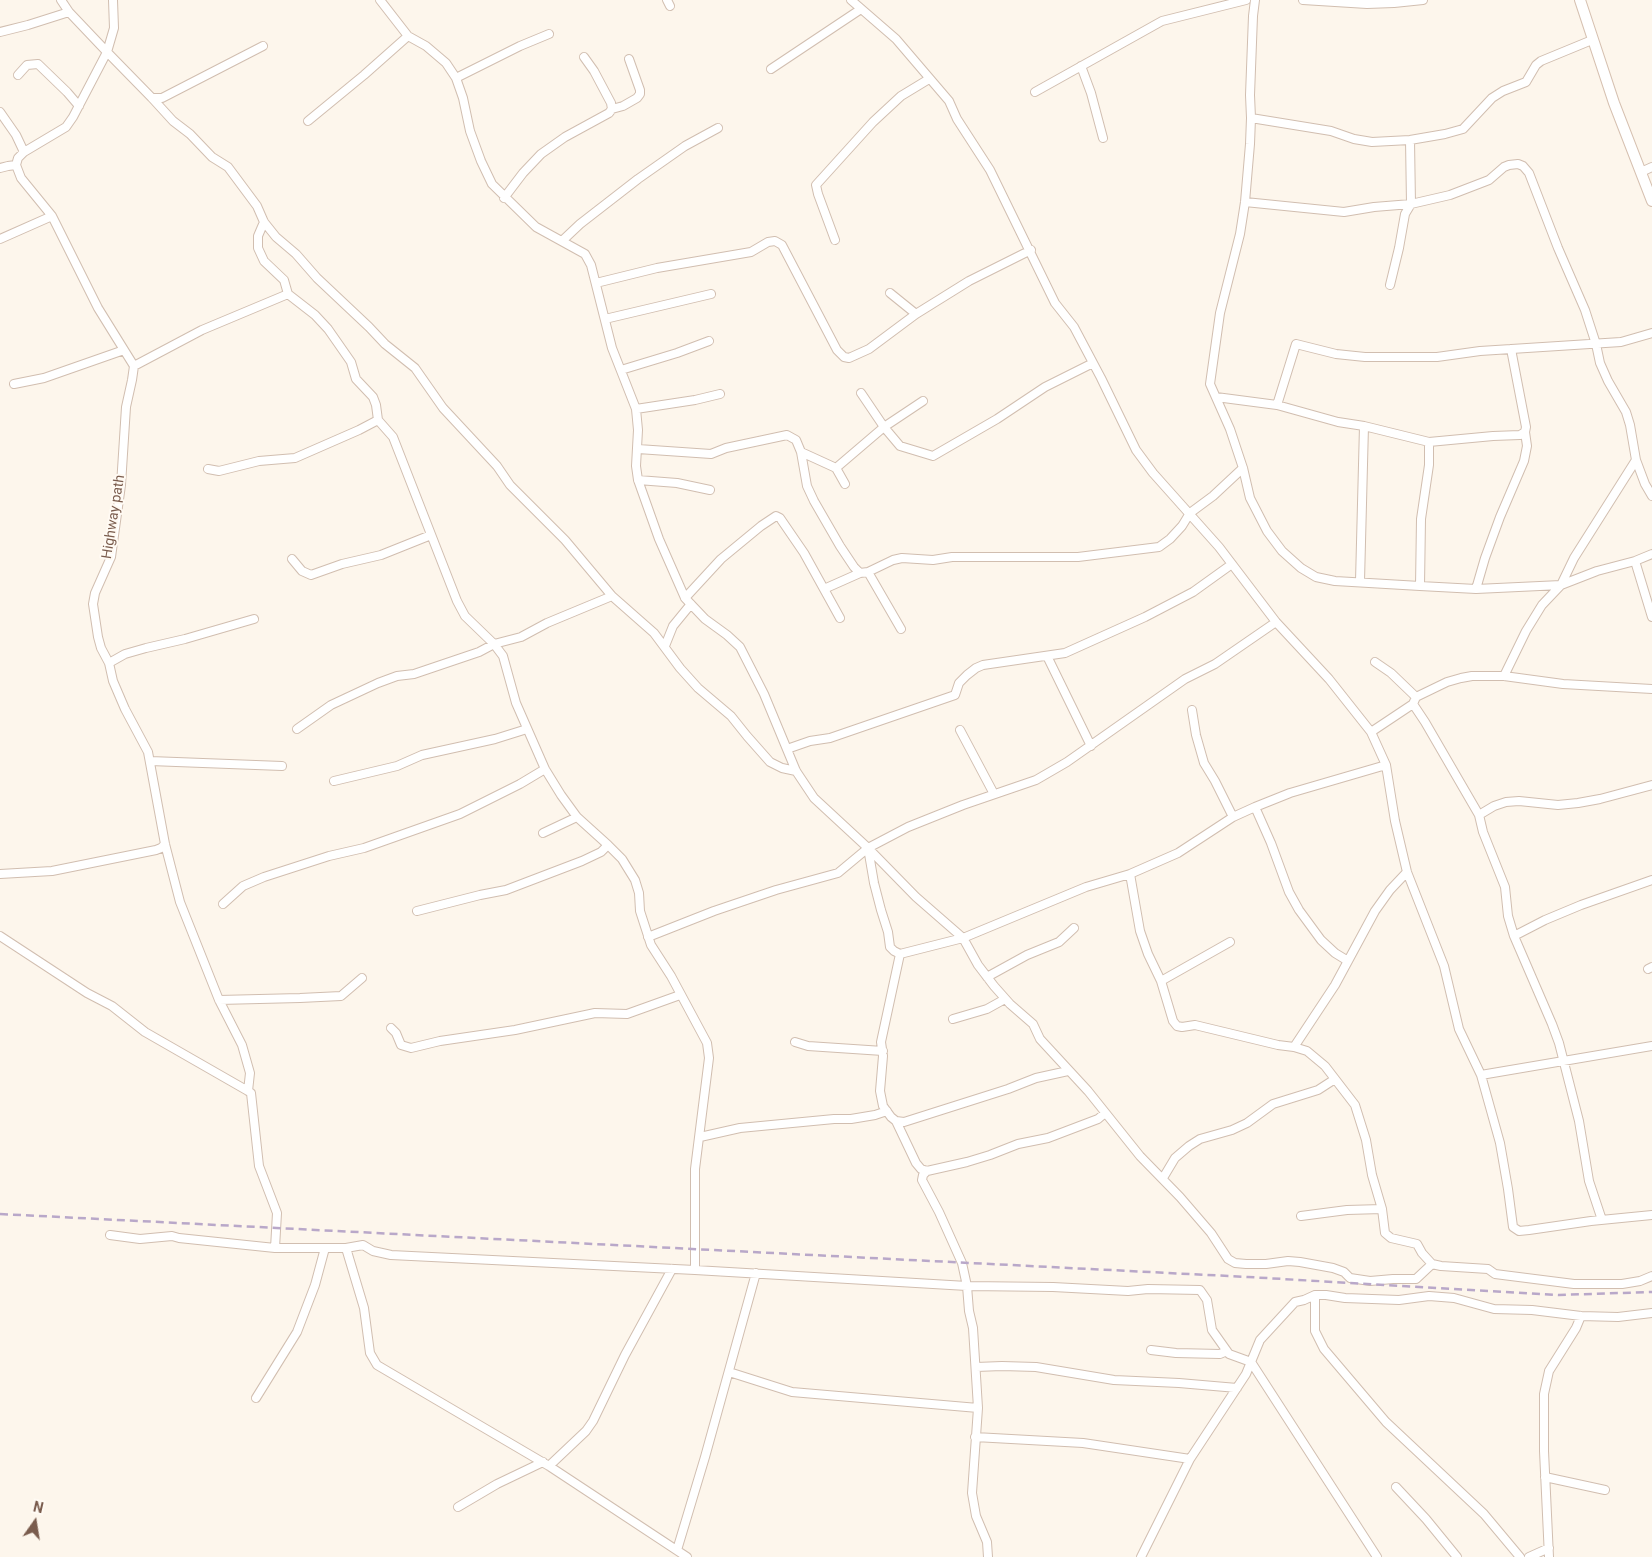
<!DOCTYPE html>
<html>
<head>
<meta charset="utf-8">
<style>
  body { margin:0 }
  #map { position:relative; width:1652px; height:1557px; overflow:hidden; background:#fdf6ec; font-family:Roboto,sans-serif }
  canvas { display:block }
  .north { position:absolute; left:10px; top:1497px; width:50px; height:50px; -webkit-text-stroke:4px #fffaf3; paint-order:stroke; rotate:13deg; font-size:14px; font-weight:700; line-height:20px; text-align:center; color:#7a5c4d }
  .north::after { content:''; display:block; margin:auto; width:18px; height:22px; background:#7a5c4d; clip-path:polygon(50% 0,100% 100%,50% 72%,0 100%) }
</style>
</head>
<body>
<div id="map">
<canvas width="1652" height="1557"></canvas>
<div class="north">N</div>
</div>
<script>
const context = document.querySelector('canvas').getContext('2d');
context.lineJoin = 'round';
const toPath = rows => new Path2D(rows.map(r => 'M' + r).join(''));
function trace(path, color, width, dash) { context.strokeStyle = color; context.lineWidth = width; context.lineCap = dash ? 'butt' : 'round'; context.setLineDash(dash || []); context.stroke(path); }
function label(font, color, halo, rows, align = 'center') {
  context.font = font + ' Roboto,sans-serif'; context.lineWidth = 4; context.setLineDash([]); context.textBaseline = 'middle'; context.strokeStyle = halo; context.fillStyle = color; for (const [text, x, y, turn = 0] of rows) {
    context.save(); context.translate(x, y); context.rotate((+turn || 0) * Math.PI / 180); context.textAlign = isNaN(turn) ? turn : align; if (halo) context.strokeText(text, 0, 0); context.fillText(text, 0, 0); context.restore();
  }
}
const street = toPath([
  [61,0,69,12,107,52,152,98,173,121,190,134,212,157,228,167,257,206,264,222,276,237,296,254,317,278,369,327,385,344,415,368,443,408,497,466,510,485,565,540,612,596,654,633,680,668,698,688,731,716,747,736,770,762,782,768,796,771],
  [113,0,114,28,107,52,73,117,66,127,24,152,18,158,16,165,21,178,52,216,98,308,134,366,132,380,126,407,121,485,111,557,95,593,93,604,98,637,101,648,109,663,113,681,125,709,148,752,165,844,180,902,219,1000,242,1045,250,1073,248,1091,251,1093,259,1166,277,1213,275,1248],
  [380,0,408,36,426,46,446,63,456,78,463,98,470,131,481,161,492,184,536,227,585,254,591,265,612,348,636,409,638,430,636,466,638,480,659,539,685,598,705,619,727,635,740,647,764,694,796,771,814,798,868,848,916,897,963,938,978,965,994,986,1010,1004,1033,1024,1040,1039,1088,1091,1140,1156,1180,1197,1211,1233,1228,1259,1235,1263,1246,1264,1266,1264,1288,1261,1300,1262,1333,1268,1344,1272,1350,1278,1370,1281,1393,1279,1416,1279,1432,1264,1441,1266,1488,1269,1495,1274,1574,1284,1622,1284,1640,1281,1652,1276],
  [667,0,670,6],
  [851,0,896,39,949,101,957,119,990,170,1055,303,1074,327,1101,378,1136,450,1153,473,1219,547,1276,622,1329,679,1371,732,1386,765,1395,821,1407,872,1444,966,1459,1029,1481,1075,1500,1143,1508,1189,1513,1227,1519,1231,1529,1230,1591,1221,1652,1215],
  [1255,0,1253,16,1250,95,1251,118,1250,144,1245,202,1240,234,1220,313,1210,384,1230,429,1243,468,1250,498,1267,531,1282,551,1301,568,1316,577,1335,581,1420,586,1476,589,1561,585,1597,571,1635,561,1652,554],
  [1303,0,1367,4,1394,3,1423,0],
  [0,32,28,25,69,12],
  [1081,66,1091,93,1103,138],
  [771,69,861,9],
  [18,75,27,65,38,64,67,92,79,106],
  [456,78,520,46,549,34],
  [1035,92,1162,21,1246,0],
  [152,98,162,98,263,46],
  [612,109,623,106,637,98,640,94,640,90,629,59],
  [0,112,16,135,24,152],
  [1251,118,1331,131,1354,139,1372,142,1410,140,1445,134,1463,129,1492,98,1503,91,1526,82,1536,65,1541,61,1592,40],
  [308,121,364,75,408,36],
  [0,168,8,166,16,165],
  [1641,172,1652,167],
  [504,198,523,173,541,154,565,137,609,113,612,109,611,103,594,71,584,57],
  [1245,202,1344,212,1374,207,1411,204,1450,195,1489,180,1504,167,1509,165,1518,164,1523,166,1529,173,1558,248,1585,310,1596,344,1600,363,1608,381,1626,412,1630,425,1636,460,1574,558,1561,585,1542,605,1526,631,1504,676],
  [264,222,258,236,258,248,264,261,284,280,288,294,315,315,328,329,351,362,356,379,373,397,376,405,378,420,393,437,457,601,465,616,494,644,503,656,516,703,545,769,561,795,577,817,608,845,622,859,635,880,639,893,640,911,651,945,671,976,707,1043,709,1058,695,1169,695,1270],
  [0,239,52,216],
  [835,240,818,194,816,185,873,122,901,96,929,79],
  [562,241,580,224,638,179,685,146,718,128],
  [596,283,657,268,751,252,768,242,775,241,782,245,837,350,844,357,849,358,869,349,916,314,969,281,1031,250],
  [1390,285,1399,248,1405,214,1411,204,1410,140],
  [890,293,916,314],
  [605,319,711,294],
  [134,366,202,330,288,294],
  [621,370,677,353,709,341],
  [14,384,44,378,124,350],
  [1216,397,1277,405,1296,344,1336,354,1365,357,1437,357,1480,351,1621,342,1652,333],
  [923,401,884,427,900,446,933,456,997,419,1045,387,1093,363],
  [1277,405,1338,422,1364,426,1429,442,1493,436,1520,435,1525,432,1526,427,1511,349],
  [636,409,695,400,720,394],
  [638,449,711,454,726,448,787,435,796,440,801,452,807,486,814,501,840,546,854,567,860,573,868,572,893,560,902,558,933,560,952,557,1078,557,1159,547,1170,539,1182,526,1190,513,1213,496,1243,468],
  [801,452,836,468,845,484],
  [1636,460,1645,484,1652,496],
  [836,468,884,427,861,393],
  [208,469,219,471,259,461,295,458,359,430,378,420],
  [638,480,677,483,710,490],
  [292,559,302,571,311,575,342,564,381,555,431,535],
  [1635,561,1652,617],
  [868,572,901,629],
  [1360,581,1364,426],
  [1420,586,1421,519,1429,465,1429,442],
  [824,589,860,573],
  [1476,589,1485,558,1500,517,1524,461,1527,446,1525,432],
  [685,598,721,559,761,526,776,516,780,518,804,553,840,618],
  [665,646,673,626,691,604],
  [1047,656,1091,746],
  [1375,662,1391,673,1416,697],
  [109,663,125,654,146,648,185,639,254,619],
  [1413,704,1425,722,1479,815,1483,832,1505,887,1508,916,1514,936,1552,1024,1559,1043,1579,1121,1589,1181,1602,1220],
  [1192,710,1196,735,1204,763,1215,781,1233,817],
  [297,729,331,705,378,683,397,676,414,674,479,652,494,644,521,637,547,623,612,596],
  [960,730,994,794],
  [1371,732,1413,704,1416,697,1447,682,1461,678,1472,676,1504,676,1563,684,1652,689],
  [787,749,810,741,830,738,955,695,959,683,967,675,976,668,983,665,1065,653,1145,617,1193,592,1232,564],
  [150,761,282,766],
  [334,781,397,766,422,755,495,739,527,729],
  [1255,807,1271,843,1289,892,1299,910,1321,940,1335,953,1348,961],
  [1479,815,1494,806,1506,802,1519,801,1558,805,1578,803,1600,799,1652,785],
  [543,833,577,817],
  [868,848,874,883,881,910,888,932,890,947,894,951,900,954,963,938,1086,887,1130,874,1178,853,1233,817,1255,807,1290,793,1386,765],
  [0,874,52,871,156,850,161,848,165,844],
  [1130,874,1140,931,1148,954,1161,981,1173,1021,1177,1026,1182,1027,1195,1025,1278,1045,1294,1047,1307,1051,1325,1066,1355,1105,1366,1140,1372,1175,1382,1209,1385,1233,1391,1238,1417,1244,1422,1253,1432,1264],
  [223,904,243,886,264,877,329,856,364,848,460,814,520,784,545,769],
  [417,911,480,895,506,890,582,861,601,852,608,845],
  [0,936,87,993,112,1006,145,1032,248,1091],
  [1514,936,1545,920,1581,905,1652,880],
  [648,937,714,911,776,890,838,873,868,848,908,827,963,805,1036,780,1067,762,1185,679,1215,664,1276,622],
  [900,954,881,1042,883,1056,880,1091,883,1106,891,1117,896,1121,916,1163,921,1169,927,1171,967,1162,990,1155,1018,1144,1048,1138,1098,1119,1105,1113],
  [1648,969,1652,967],
  [987,977,1027,955,1059,942,1074,928],
  [1161,981,1230,942],
  [219,1000,300,998,341,996,362,978],
  [953,1019,987,1009,1005,999],
  [391,1028,396,1033,401,1045,411,1048,440,1041,515,1030,595,1013,627,1014,680,995],
  [795,1042,808,1046,883,1051],
  [1294,1047,1335,985,1375,911,1390,890,1407,872],
  [1481,1075,1652,1046],
  [896,1121,904,1122,1008,1089,1036,1078,1068,1071],
  [700,1137,740,1128,834,1119,851,1119,875,1115,887,1111],
  [927,1171,923,1175,922,1180,939,1212,962,1263,967,1286,969,1311,973,1328,978,1408,972,1493,976,1516,987,1542,988,1557],
  [1163,1178,1175,1158,1189,1146,1200,1139,1232,1130,1247,1123,1273,1104,1318,1090,1335,1079],
  [1301,1216,1347,1210,1382,1209],
  [110,1235,140,1239,172,1236,179,1238,275,1248,346,1248,363,1245,373,1251,391,1255,695,1270,967,1286,1053,1287,1128,1291,1148,1289,1200,1290,1207,1300,1212,1330,1229,1354,1251,1362,1377,1557],
  [346,1248,364,1308,370,1353,377,1365,549,1466,687,1557],
  [1315,1295,1315,1331,1324,1349,1386,1422,1484,1514,1520,1557],
  [1151,1350,1176,1353,1220,1354,1227,1351],
  [976,1367,1002,1366,1036,1367,1114,1380,1179,1383,1237,1388],
  [729,1372,792,1392,978,1408],
  [256,1398,297,1332,315,1285,325,1248],
  [975,1437,1083,1443,1190,1459],
  [549,1466,586,1431,593,1421,625,1355,672,1269],
  [1545,1477,1605,1490],
  [1396,1487,1426,1519,1457,1557],
  [458,1507,497,1484,543,1462],
  [677,1550,705,1457,756,1273],
  [1141,1557,1190,1459,1246,1374,1260,1340,1295,1302,1304,1300,1315,1295,1326,1295,1345,1298,1399,1300,1429,1296,1454,1298,1494,1309,1532,1310,1581,1316,1618,1317,1652,1313],
  [1529,1557,1549,1548],
  [1549,1557,1544,1451,1544,1394,1549,1371,1576,1328,1581,1316]
]);
const secondary = toPath([
  [1580,0,1614,103,1652,201]
]);
trace(street, '#d1beb0', 10);
trace(secondary, '#d6c0b0', 12);
trace(street, '#fff', 8);
trace(secondary, '#fff', 10);
trace(toPath([
  [0,1214,1248,1277,1559,1295,1652,1292]
]), '#b9a8c9', 2.5, [8, 5]);
label('14px', '#7a5c4d', '#fffaf3', [
  ["Highway path",114,517,-81]
]);
</script>
</body>
</html>
